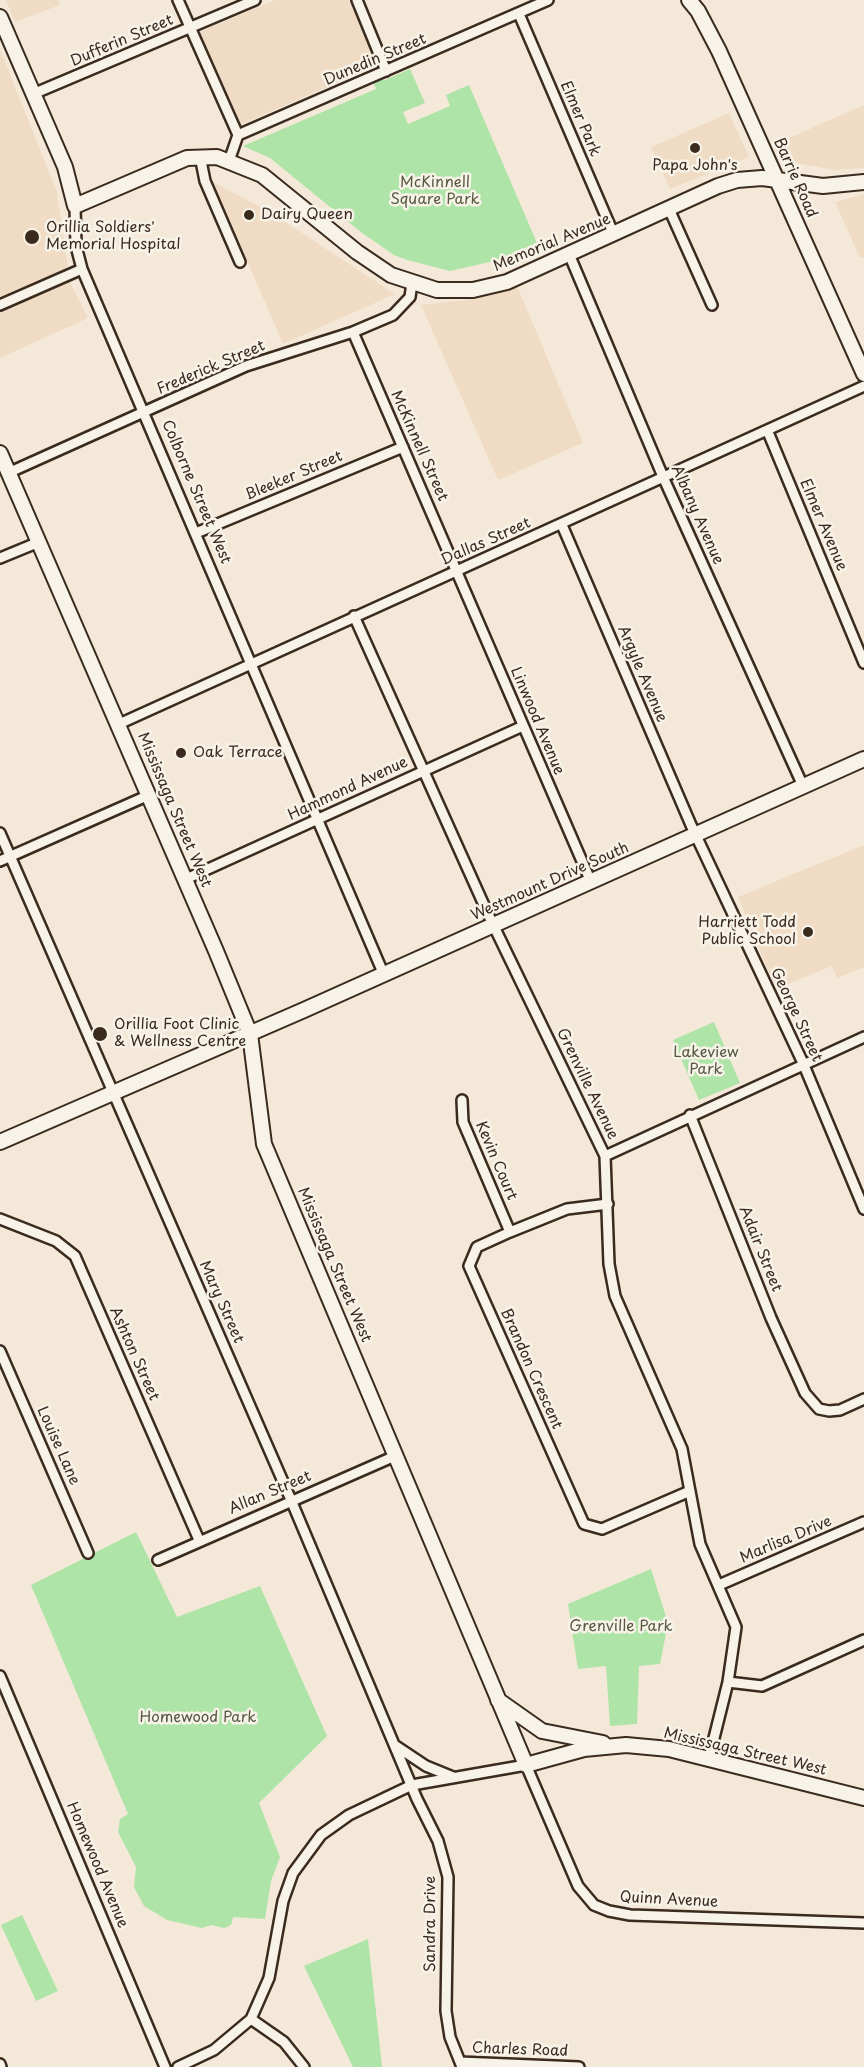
<!DOCTYPE html>
<html>
<head>
<meta charset="utf-8">
<style>
  body { margin:0 }
  canvas { display:block; background:#f4e9d8 }
</style>
</head>
<body>
<canvas width="864" height="2067"></canvas>
<script>
const context = document.querySelector('canvas').getContext('2d');
context.lineJoin = 'round';
function fillPath(path, color) { context.fillStyle = color; context.fill(path, 'evenodd'); }
const toPath = rows => new Path2D(rows.map(r => 'M' + r).join(''));
function trace(path, color, width, dash) { context.strokeStyle = color; context.lineWidth = width; context.lineCap = dash ? 'butt' : 'round'; context.setLineDash(dash || []); context.stroke(path); }
function label(font, color, halo, rows, align = 'center') {
  context.font = font + ' "Playpen Sans",sans-serif'; context.lineWidth = 5; context.setLineDash([]); context.textBaseline = 'middle'; context.strokeStyle = halo; context.fillStyle = color; for (const [text, x, y, turn = 0] of rows) {
    context.save(); context.translate(x, y); context.rotate((+turn || 0) * Math.PI / 180); context.textAlign = isNaN(turn) ? turn : align; if (halo) context.strokeText(text, 0, 0); context.fillText(text, 0, 0); context.restore();
  }
}
fillPath(toPath([
  [6,0,58,0,60,5,15,22],
  [275,0,349,0,378,65,237,126,197,33],
  [0,49,57,192,70,282,88,318,0,358],
  [864,105,864,168,834,170,780,160,773,145],
  [729,113,749,157,670,189,651,147],
  [213,182,270,212,395,294,283,344],
  [864,194,864,257,860,258,835,202],
  [517,286,583,443,498,480,421,305,466,300],
  [864,845,864,967,837,978,832,966,776,989,738,897]
]), '#f0dcc5');
fillPath(toPath([
  [410,69,425,103,403,112,408,124,450,106,446,95,469,85,537,243,494,261,450,271,407,260,394,255,362,233,270,158,243,146,376,89,372,80,385,80],
  [714,1022,740,1083,699,1100,673,1040],
  [136,1532,177,1617,260,1586,327,1736,259,1803,280,1857,271,1881,265,1919,233,1917,231,1925,224,1928,211,1925,202,1928,167,1920,144,1906,134,1887,136,1867,118,1832,120,1819,128,1814,31,1585],
  [651,1569,668,1623,660,1664,639,1666,637,1724,610,1726,606,1666,578,1669,568,1604],
  [22,1915,58,1991,36,2001,1,1925],
  [368,1939,382,2067,353,2067,304,1966]
]), '#aee4a7');
const street = toPath([
  [178,0,238,135],
  [357,0,386,71],
  [519,14,614,235],
  [33,94,255,0],
  [238,135,548,0],
  [200,156,205,181,240,262],
  [229,161,238,135],
  [75,206,76,246,82,269,384,975],
  [669,209,712,305],
  [569,254,664,479,803,786],
  [0,305,82,269],
  [353,332,591,882],
  [768,432,864,663],
  [8,473,246,366,353,332,393,315,410,297,412,283],
  [562,525,691,825,803,1063,864,1209],
  [196,533,403,447],
  [0,558,39,542],
  [354,616,488,914,605,1156,609,1264,615,1296,682,1449,700,1544,736,1627,728,1682,709,1758],
  [119,724,864,386],
  [0,833,291,1500,417,1799,438,1841,448,1877,446,2011,450,2037,462,2067],
  [0,861,149,795],
  [186,879,523,726],
  [462,1100,463,1122,510,1232],
  [690,1115,771,1318,805,1393,819,1409,829,1411,840,1410,864,1399],
  [605,1156,864,1037],
  [608,1204,567,1209,510,1232,477,1247,469,1266,584,1524,602,1529,690,1491],
  [0,1219,56,1241,75,1256,199,1540],
  [0,1351,88,1553],
  [158,1560,395,1456],
  [719,1585,864,1522],
  [0,1676,165,2067],
  [728,1682,762,1686,864,1640],
  [396,1746,426,1766,453,1777],
  [251,2019,284,2042,304,2067],
  [460,2062,579,2067],
  [0,2064,1,2067],
  [178,2067,214,2050,251,2019,269,1978,283,1901,293,1873,321,1835,349,1815,412,1785,526,1765,578,1886,594,1905,609,1911,630,1915,864,1923]
]);
const secondary = toPath([
  [689,0,698,11,719,51,864,374],
  [0,17,65,167,75,206,187,158,217,157,262,175,357,252,391,275,437,290,473,290,507,282,718,186,737,180,762,178,823,186,864,182],
  [0,453,216,951,250,1034,264,1144,526,1765,584,1749,626,1745,669,1749,864,1798],
  [0,1142,304,1010,864,759],
  [498,1700,542,1731,603,1743]
]);
trace(street, '#3b2a1e', 14);
trace(secondary, '#3b2a1e', 18);
trace(street, '#f7f3e8', 9);
trace(secondary, '#f7f3e8', 14);
for (const [x, y, r, color] of [
  [695,148,6,"#3b2a1e"],
  [249,215,6,"#3b2a1e"],
  [32,237,8,"#3b2a1e"],
  [181,753,6,"#3b2a1e"],
  [808,932,6,"#3b2a1e"],
  [100,1034,8,"#3b2a1e"]
]) { const dot = new Path2D(); dot.arc(x, y, r, 0, 2 * Math.PI); context.fillStyle = color; context.fill(dot); trace(dot, '#f7f3e8', 2); }
label('15px', '#3b2a1e', '#f7f3e8', [
  ["Dufferin Street",122,41,-23],
  ["Dunedin Street",375,60,-23],
  ["Elmer Park",580,119,67],
  ["Barrie Road",795,178,66],
  ["Memorial Avenue",552,243,-23],
  ["Frederick Street",211,368,-23],
  ["McKinnell Street",419,446,66],
  ["Bleeker Street",294,476,-23],
  ["Colborne Street West",196,492,67],
  ["Albany Avenue",697,515,66],
  ["Elmer Avenue",823,525,67],
  ["Dallas Street",486,542,-24],
  ["Argyle Avenue",642,674,67],
  ["Linwood Avenue",537,721,67],
  ["Hammond Avenue",348,789,-25],
  ["Mississaga Street West",174,810,67],
  ["Westmount Drive South",550,882,-24],
  ["George Street",796,1015,65],
  ["Grenville Avenue",587,1084,64],
  ["Kevin Court",496,1161,67],
  ["Adair Street",760,1249,68],
  ["Mississaga Street West",334,1265,67],
  ["Mary Street",221,1302,66],
  ["Ashton Street",134,1354,66],
  ["Brandon Crescent",531,1369,66],
  ["Louise Lane",58,1446,66],
  ["Allan Street",270,1493,-23],
  ["Marlisa Drive",786,1540,-23],
  ["Mississaga Street West",745,1752,13],
  ["Homewood Avenue",97,1865,67],
  ["Quinn Avenue",669,1900,3],
  ["Sandra Drive",431,1924,-90],
  ["Charles Road",520,2050,2]
]);
label('15px', '#3b2a1e', '#f7f3e8', [
  ["Papa John's",695,166,"center"],
  ["Dairy Queen",261,215],
  ["Orillia Soldiers'",46,228],
  ["Memorial Hospital",46,245],
  ["Oak Terrace",193,753],
  ["Harriett Todd",796,923,"right"],
  ["Public School",796,940,"right"],
  ["Orillia Foot Clinic",114,1025],
  ["& Wellness Centre",114,1042]
], 'left');
label('15px', '#585840', '#f7f3e8', [
  ["McKinnell",435,183],
  ["Square Park",435,200],
  ["Lakeview",706,1053],
  ["Park",706,1070],
  ["Grenville Park",621,1627],
  ["Homewood Park",198,1718]
]);
</script>
</body>
</html>
